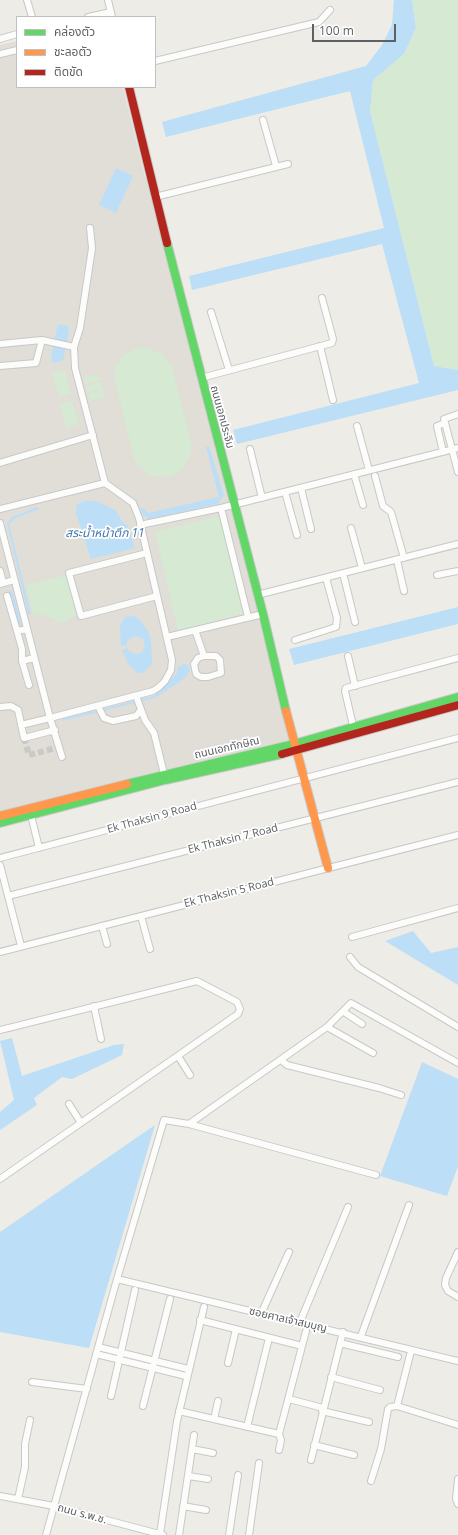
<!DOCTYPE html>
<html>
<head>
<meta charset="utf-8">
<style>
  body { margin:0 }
  #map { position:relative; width:458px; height:1535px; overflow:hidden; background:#edece7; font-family:"Open Sans","Noto Sans Thai",sans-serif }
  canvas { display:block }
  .legend { position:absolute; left:16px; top:16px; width:140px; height:72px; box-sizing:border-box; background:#fff; border:1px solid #bec0c1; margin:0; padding:5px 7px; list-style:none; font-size:12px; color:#5d6165 }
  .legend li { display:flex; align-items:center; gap:8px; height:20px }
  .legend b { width:20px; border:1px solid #bec0c1 }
  .scale { position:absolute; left:312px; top:24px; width:84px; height:18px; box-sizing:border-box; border:2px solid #5d6165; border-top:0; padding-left:5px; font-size:12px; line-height:14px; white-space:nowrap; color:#5d6165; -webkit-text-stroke:3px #fff; paint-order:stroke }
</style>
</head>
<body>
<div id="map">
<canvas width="458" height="1535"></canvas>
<ul class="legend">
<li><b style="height:5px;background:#63d668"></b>คล่องตัว</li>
<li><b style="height:5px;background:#ff974d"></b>ชะลอตัว</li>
<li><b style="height:5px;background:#b3261e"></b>ติดขัด</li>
</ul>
<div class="scale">100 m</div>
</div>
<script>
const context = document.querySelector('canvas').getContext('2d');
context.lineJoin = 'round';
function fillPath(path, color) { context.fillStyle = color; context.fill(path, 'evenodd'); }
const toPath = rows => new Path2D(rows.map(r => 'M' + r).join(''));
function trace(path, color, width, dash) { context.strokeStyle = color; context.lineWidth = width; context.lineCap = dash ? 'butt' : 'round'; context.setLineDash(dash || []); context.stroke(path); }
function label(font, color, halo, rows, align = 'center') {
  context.font = font + ' "Open Sans","Noto Sans Thai",sans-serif'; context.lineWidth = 3.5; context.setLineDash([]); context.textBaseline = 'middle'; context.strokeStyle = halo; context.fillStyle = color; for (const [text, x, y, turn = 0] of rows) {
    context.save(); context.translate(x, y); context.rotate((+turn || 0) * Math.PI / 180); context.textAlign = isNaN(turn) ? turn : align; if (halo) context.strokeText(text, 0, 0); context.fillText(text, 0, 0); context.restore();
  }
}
fillPath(toPath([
  [17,41,17,87,123,87,145,177,150,179,291,739,199,772,0,820,0,45]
]), '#e0ded7');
fillPath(toPath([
  [412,0,458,0,458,370,434,366,370,111,373,80,404,54,416,28],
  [147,348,163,354,172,367,192,446,190,457,182,470,169,477,153,476,147,473,137,465,133,455,114,377,116,366,123,355,135,349],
  [65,370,71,393,59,397,52,373],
  [99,374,101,380,85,384,84,377],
  [101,382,103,389,88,392,86,386],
  [103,390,105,397,90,401,88,394],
  [72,401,79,424,66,428,60,404],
  [219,516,243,614,178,631,155,532],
  [68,575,78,615,62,623,44,615,33,615,26,585]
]), '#d5e9d3');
fillPath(toPath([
  [394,0,412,0,416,28,404,54,373,80,370,111,434,366,458,370,458,390,237,444,233,430,419,383,382,244,192,290,189,276,384,228,350,91,166,137,162,122,366,66,382,45,392,25],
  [116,168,133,176,116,213,99,205],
  [58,324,68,326,69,333,63,360,56,363,51,361,51,357],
  [209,446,224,495,218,504,149,519,142,514,140,508,143,508,148,513,219,497,206,447],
  [84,501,96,501,115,510,123,523,127,525,135,548,91,559,76,513,77,505],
  [37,507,39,509,16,518,9,524,31,614,28,614,7,523,12,517],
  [12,590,22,627,19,628,9,591],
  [458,607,458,624,294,665,289,649],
  [128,616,136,617,141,621,149,633,151,641,152,659,151,665,143,673,138,673,129,665,122,650,127,648,130,652,136,654,142,652,145,646,143,639,136,636,128,640,126,645,121,646,120,626,124,618],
  [184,664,188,665,190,670,185,678,155,698,63,721,62,719,154,696,177,673,178,667],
  [413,931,431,953,458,947,458,985,385,941],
  [12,1038,22,1076,114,1045,124,1044,122,1055,72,1079,62,1077,34,1098,37,1105,0,1130,0,1112,14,1100,0,1041],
  [422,1062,458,1079,458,1166,447,1196,380,1176],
  [155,1125,89,1348,0,1332,0,1232]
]), '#bcdef6');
trace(toPath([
  [24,738,29,755,59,747]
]), '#c9c9c6', 6, [6, 3]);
const street = toPath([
  [27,0,32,17],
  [108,0,112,17],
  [88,17,111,12],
  [0,39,17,34],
  [0,54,17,50],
  [155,61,319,22,330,10],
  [263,120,276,166],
  [155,197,288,164],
  [211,312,229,370],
  [0,344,42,340,74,347],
  [320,346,333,400],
  [0,366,36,363,42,340],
  [201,378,332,343,333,339,322,298],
  [458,414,444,419,458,472],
  [357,426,369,470],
  [250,449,262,498],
  [443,452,437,426,445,423],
  [0,463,93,435],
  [354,474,363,505],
  [375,476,383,506,391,512,404,558],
  [301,488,311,529],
  [285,492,297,535],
  [221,508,248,617],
  [0,509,105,483],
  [0,523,50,718,153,691,159,687,165,681,171,670,172,660,139,518,133,503,105,483,75,368,74,347,80,328,92,248,90,228],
  [140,525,221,508,458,448],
  [351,528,362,568],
  [147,553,69,573,81,616,157,596],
  [397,560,404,591],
  [0,571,3,583],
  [343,573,355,622],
  [437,575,458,571],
  [0,584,14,580],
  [257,595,458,544],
  [7,596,17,631,27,629],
  [195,630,204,656,216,656,220,660,221,673,208,677,201,677,196,674,194,664,198,658,204,656],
  [17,631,22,649,22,661],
  [167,637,263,614],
  [295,640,336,627,337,618,326,578],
  [348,656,355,686],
  [29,685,22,661,34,658],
  [136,696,145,720,154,733,165,778],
  [98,706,104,718,113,721,136,716,140,711],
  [0,707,11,706,18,710,24,738,55,730],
  [21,725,50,718,62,757],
  [354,730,345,691,346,688,458,658],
  [31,815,39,848],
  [0,858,458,738],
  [0,865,21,946],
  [8,896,458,782],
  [141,916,150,949],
  [102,926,107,944],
  [352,937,458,908],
  [0,952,458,835],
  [350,957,358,967,458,1027],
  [94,1006,101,1039],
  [344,1012,362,1024],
  [327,1027,373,1053],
  [0,1030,197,981,237,1002,240,1009,238,1014,0,1179],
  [178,1056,190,1075],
  [281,1060,287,1065,379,1088,401,1095],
  [69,1104,81,1123],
  [189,1124,327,1027,351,1003,458,1063],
  [458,1252,446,1278,445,1285,448,1291,458,1297],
  [117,1279,458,1361],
  [261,1314,289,1252],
  [200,1320,302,1346],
  [300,1322,348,1207],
  [361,1336,409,1205],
  [340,1343,398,1357],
  [98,1347,188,1369],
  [96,1354,186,1376],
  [228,1363,236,1329],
  [331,1377,380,1390],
  [32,1382,87,1389],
  [111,1396,135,1290],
  [289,1399,323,1408],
  [143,1406,170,1299],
  [397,1406,411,1351],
  [179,1411,279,1434],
  [322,1411,369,1422],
  [214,1419,218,1401],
  [247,1427,269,1338],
  [314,1445,354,1455],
  [192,1449,213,1453],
  [279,1450,281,1440,279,1434,306,1331],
  [311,1460,343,1332],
  [188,1476,208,1479],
  [458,1479,456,1499,458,1504],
  [371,1481,381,1449,388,1409,390,1407,397,1406,458,1425],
  [0,1496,54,1506,163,1535],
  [18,1499,25,1467,25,1444,30,1420],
  [183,1506,206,1510],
  [160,1534,177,1421,204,1307],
  [46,1535,117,1279,164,1120,189,1124,376,1175],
  [179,1535,194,1435],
  [229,1535,238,1475],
  [249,1535,259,1463]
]);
const fast = toPath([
  [167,243,263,614,286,711],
  [127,784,294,744,458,697],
  [0,823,165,780,282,754]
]);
const slow = toPath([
  [286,711,328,868],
  [0,816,127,784]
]);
const jam = toPath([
  [129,87,167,243],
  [282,754,458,705]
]);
trace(street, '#c8c8c8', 8);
trace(fast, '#c9c9c9', 10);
trace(slow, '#c9c9c9', 10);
trace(jam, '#c9c9c9', 10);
trace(street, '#fcfcfb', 6);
trace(fast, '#63d668', 8);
trace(slow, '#ff974d', 8);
trace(jam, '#b3261e', 8);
label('11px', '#5d6165', '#fff', [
  ["ถนนเอกประจิม",222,417,75],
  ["ถนนเอกทักษิณ",227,748,-13],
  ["Ek Thaksin 9 Road",152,818,-15],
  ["Ek Thaksin 7 Road",233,839,-14],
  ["Ek Thaksin 5 Road",229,893,-14],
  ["ซอยศาลเจ้าสมบุญ",288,1320,13],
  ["ถนน ร.พ.ช.",82,1514,15]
]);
label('italic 12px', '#4378af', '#fff', [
  ["สระน้ำหน้าตึก 11",105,534]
]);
</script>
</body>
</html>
